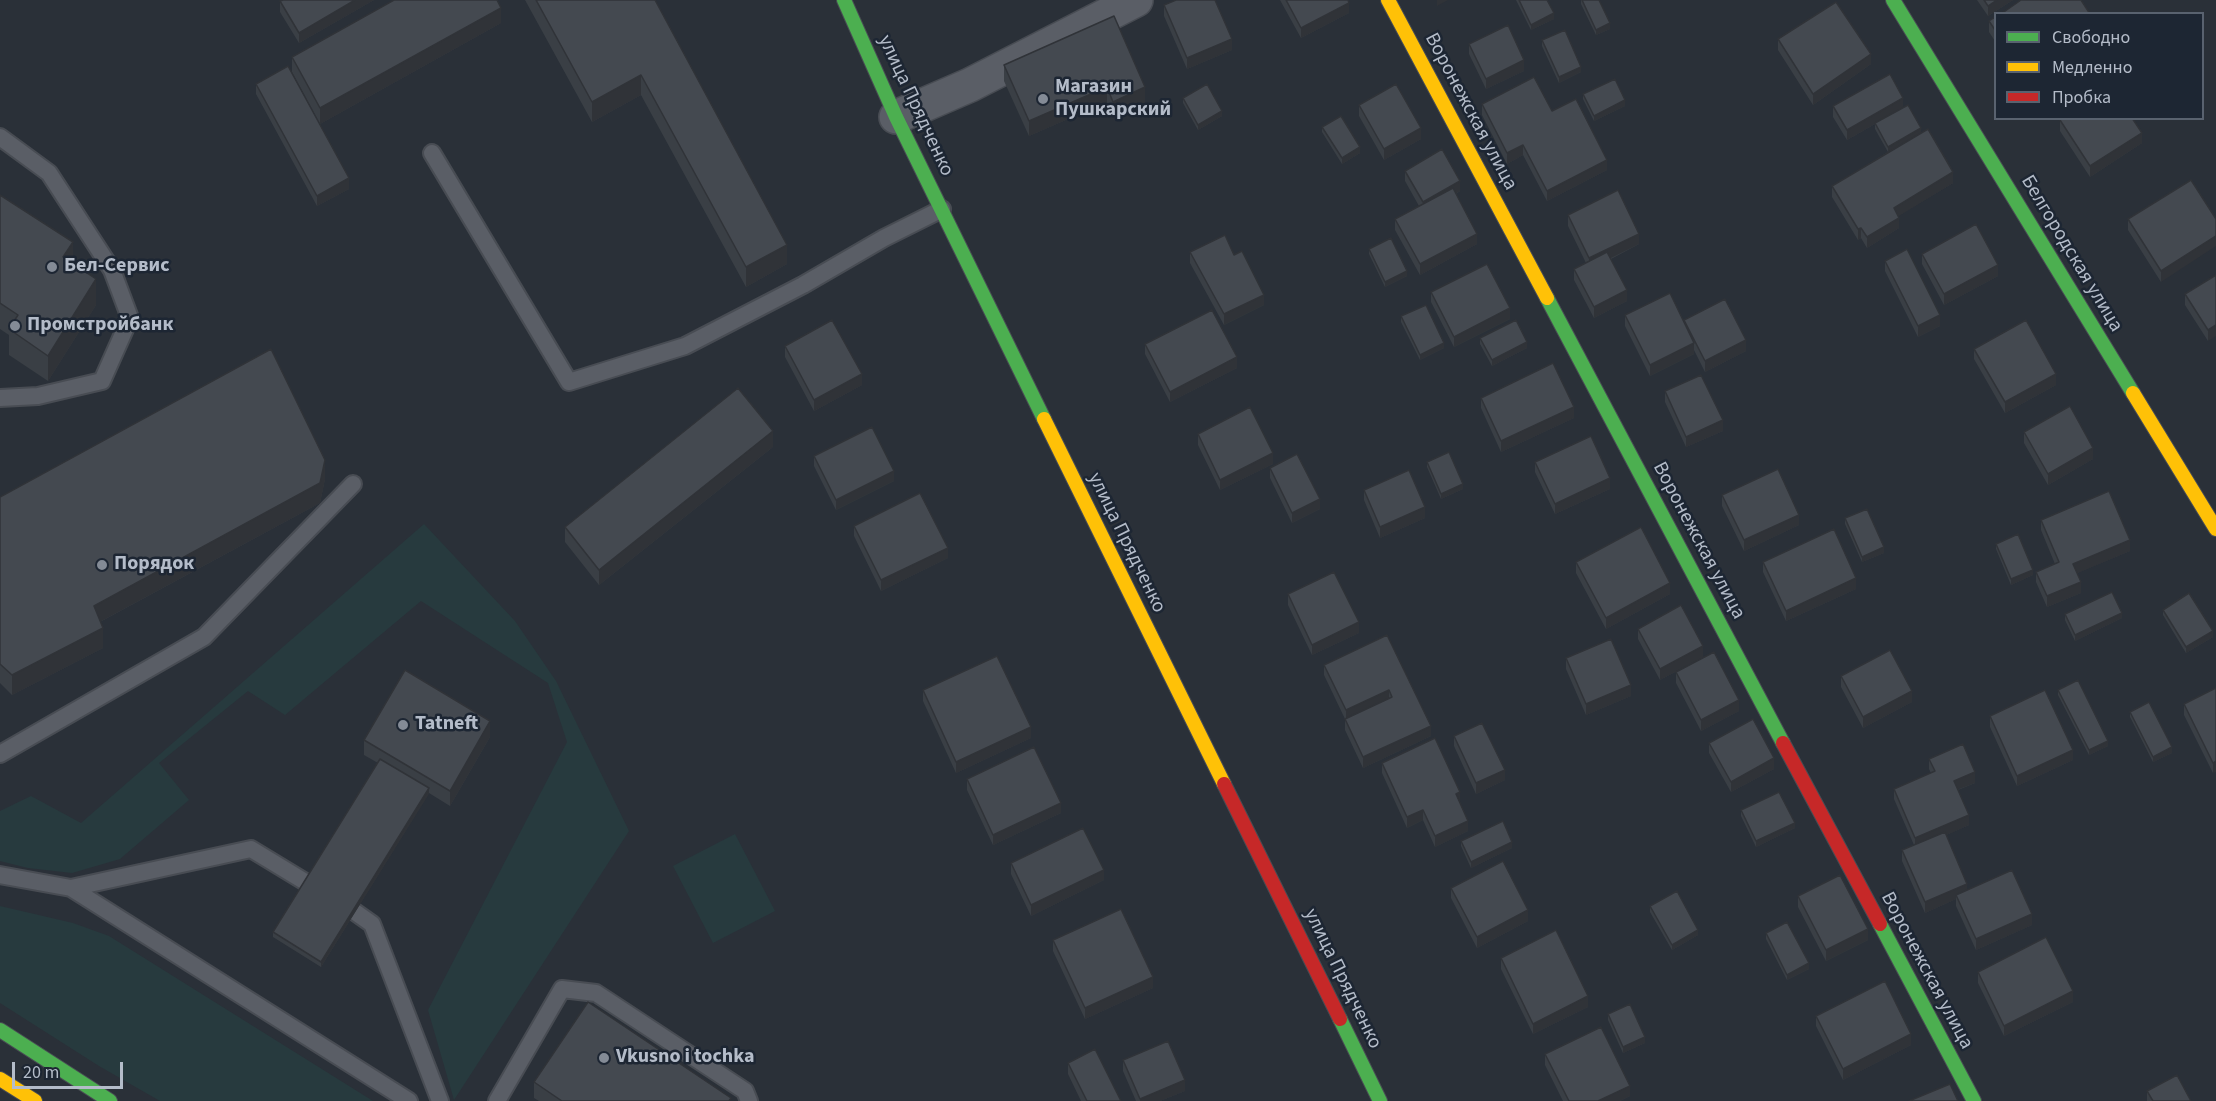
<!DOCTYPE html>
<html>
<head>
<meta charset="utf-8">
<style>
  body { margin:0 }
  #map { position:relative; width:2216px; height:1101px; overflow:hidden; background:#2a3038; font-family:"Source Sans 3",sans-serif }
  canvas { display:block }
  .legend { position:absolute; left:1994px; top:12px; width:210px; height:108px; box-sizing:border-box; background:#1d2633; border:2px solid #59626f; margin:0; padding:8px 10px; list-style:none; font-size:18px; color:#b4bcc9 }
  .legend li { display:flex; align-items:center; gap:12px; height:30px }
  .legend b { width:30px; border:2px solid #59626f }
  .scale { position:absolute; left:12px; top:1062px; width:111px; height:27px; box-sizing:border-box; border:3px solid #b4bcc9; border-top:0; padding-left:8px; font-size:18px; line-height:21px; white-space:nowrap; color:#b4bcc9; -webkit-text-stroke:4px #1d2633; paint-order:stroke }
</style>
</head>
<body>
<div id="map">
<canvas width="2216" height="1101"></canvas>
<ul class="legend">
<li><b style="height:8px;background:#4caf50"></b>Свободно</li>
<li><b style="height:8px;background:#ffc107"></b>Медленно</li>
<li><b style="height:8px;background:#c62828"></b>Пробка</li>
</ul>
<div class="scale">20 m</div>
</div>
<script>
const context = document.querySelector('canvas').getContext('2d');
context.lineJoin = 'round';
function fillPath(path, color) { context.fillStyle = color; context.fill(path, 'evenodd'); }
const toPath = rows => new Path2D(rows.map(r => 'M' + r).join(''));
function trace(path, color, width, dash) { context.strokeStyle = color; context.lineWidth = width; context.lineCap = dash ? 'butt' : 'round'; context.setLineDash(dash || []); context.stroke(path); }
function label(font, color, halo, rows, align = 'center') {
  context.font = font + ' "Source Sans 3",sans-serif'; context.lineWidth = 5; context.setLineDash([]); context.textBaseline = 'middle'; context.strokeStyle = halo; context.fillStyle = color; for (const [text, x, y, turn = 0] of rows) {
    context.save(); context.translate(x, y); context.rotate((+turn || 0) * Math.PI / 180); context.textAlign = isNaN(turn) ? turn : align; if (halo) context.strokeText(text, 0, 0); context.fillText(text, 0, 0); context.restore();
  }
}
fillPath(toPath([
  [424,524,515,621,556,681,629,831,454,1100,428,1010,567,742,548,683,421,601,285,715,248,691,159,763,189,800,120,859,72,873,28,868,0,861,0,811,31,796,81,823],
  [735,834,775,911,713,943,673,866],
  [0,906,73,923,109,936,373,1101,160,1101,99,1066,0,1003]
]), '#273a3e');
const lane = toPath([
  [0,137,49,173,112,270,130,318,102,381,38,396,0,398],
  [432,153,569,382,685,346,803,285,884,238,942,209],
  [0,754,204,637,353,484],
  [0,875,71,888,409,1101],
  [71,888,251,849,307,883],
  [355,912,372,924,440,1101],
  [497,1101,562,989,596,993,745,1091,749,1101]
]);
const street = toPath([
  [896,117,970,85,1136,0]
]);
const fast = toPath([
  [844,0,896,117,1044,419],
  [1893,0,2133,393],
  [1547,298,1783,743],
  [1880,924,1974,1101],
  [1340,1019,1380,1101],
  [0,1030,110,1101]
]);
const slow = toPath([
  [1388,0,1547,298],
  [2133,393,2216,529],
  [1044,419,1224,784],
  [0,1079,35,1101]
]);
const jam = toPath([
  [1783,743,1880,924],
  [1224,784,1340,1019]
]);
trace(lane, '#484c53', 20);
trace(street, '#484c53', 36);
trace(fast, '#484c53', 16);
trace(slow, '#484c53', 16);
trace(jam, '#484c53', 16);
trace(lane, '#5a5e66', 16);
trace(street, '#5a5e66', 33);
trace(fast, '#4caf50', 14);
trace(slow, '#ffc107', 14);
trace(jam, '#c62828', 14);
fillPath(toPath([
  [283,0,374,0,299,43,280,12,280,1],
  [525,0,655,0,787,264,746,287,641,95,592,122],
  [1280,0,1348,0,1349,13,1301,38],
  [1516,0,1547,0,1554,19,1531,30],
  [1581,0,1599,0,1610,29,1596,35,1581,4],
  [1977,0,2013,0,1988,16],
  [1164,5,1232,50,1187,69,1164,16],
  [1114,16,1145,103,1113,117,1107,102,1029,136,1004,81,1004,65],
  [1995,17,1995,41,1989,32,1989,21],
  [501,23,320,124,292,72,292,57],
  [1778,39,1871,64,1813,105,1778,50],
  [1542,40,1581,72,1559,83,1542,46],
  [1469,44,1524,71,1486,89,1469,54],
  [256,84,349,189,317,206,256,94],
  [1583,94,1625,106,1594,121,1583,99],
  [1183,98,1222,116,1198,130,1183,103],
  [1482,104,1552,111,1607,170,1547,201,1523,155,1507,164,1482,115],
  [1359,105,1421,139,1384,160,1359,116],
  [1833,106,1903,108,1953,183,1898,216,1899,228,1867,248,1861,238,1858,240,1832,197,1832,186,1888,152,1875,129,1875,124,1847,140,1833,117],
  [2060,120,2142,143,2090,177,2060,131],
  [1322,127,1360,153,1342,164,1322,132],
  [1405,171,1460,191,1456,194,1477,244,1420,275,1395,230,1395,219,1419,206,1405,181],
  [2191,180,2161,282,2128,230,2128,219],
  [0,195,73,263,96,305,48,381,9,355,9,335,0,329],
  [1568,215,1639,244,1611,259,1627,301,1594,318,1574,280,1574,269,1586,263,1568,226],
  [1369,249,1407,276,1385,287,1369,254],
  [1190,252,1234,255,1264,305,1224,325,1190,263],
  [1922,254,1998,276,1944,305,1922,264],
  [1885,261,1940,326,1918,337,1885,271],
  [2216,275,2208,341,2185,305,2185,294],
  [1431,292,1510,319,1454,347,1431,302],
  [1625,315,1684,323,1684,320,1746,351,1705,372,1694,350,1694,354,1650,376,1625,326],
  [1401,316,1444,348,1420,360,1401,322],
  [1480,338,1527,348,1492,366,1480,344],
  [1145,344,1237,368,1170,402,1145,354],
  [785,346,862,385,814,411,785,357],
  [1974,349,2056,385,2005,413,1974,359],
  [1665,391,1723,431,1686,447,1665,402],
  [1481,398,1574,418,1501,452,1481,408],
  [2024,432,2093,459,2048,485,2024,443],
  [1198,434,1273,464,1220,490,1198,445],
  [773,447,599,585,565,542,565,527],
  [814,456,894,481,836,510,814,466],
  [1427,462,1463,489,1441,499,1427,467],
  [1535,462,1610,489,1555,514,1535,472],
  [1270,468,1320,509,1292,523,1270,478],
  [325,479,320,503,100,622,103,648,12,695,0,683,0,497],
  [1364,490,1425,518,1380,538,1364,500],
  [1722,495,1799,525,1744,551,1722,506],
  [1845,518,1884,553,1862,562,1845,524],
  [2041,520,2130,551,2077,573,2081,593,2047,607,2036,582,2036,572,2055,564,2041,530],
  [854,526,948,558,881,591,854,536],
  [1996,544,2033,575,2011,585,1996,549],
  [1576,562,1670,594,1606,629,1576,573],
  [1763,562,1856,589,1786,621,1763,572],
  [1288,594,1359,633,1312,655,1288,605],
  [2163,610,2213,637,2186,653,2163,615],
  [2065,614,2122,618,2075,641,2065,620],
  [1638,629,1703,657,1660,680,1638,639],
  [1387,635,1431,736,1363,768,1345,730,1345,719,1324,675,1324,665],
  [1566,658,1631,696,1586,715,1566,669],
  [1676,672,1739,711,1701,731,1676,683],
  [1841,676,1912,702,1863,728,1841,687],
  [2216,688,2213,773,2184,715,2184,704],
  [923,690,1031,738,956,773,923,701],
  [2058,690,2108,746,2089,755,2058,695],
  [2130,712,2172,753,2153,762,2130,717],
  [1990,716,2073,760,2017,786,1990,727],
  [1454,736,1505,780,1476,794,1454,746],
  [490,737,450,806,429,793,321,967,273,937,273,932,378,763,364,755,364,740],
  [1709,743,1774,769,1731,792,1709,753],
  [1929,759,1975,783,1958,790,1969,825,1946,835,1967,891,2032,925,1976,950,1956,906,1956,899,1925,913,1902,861,1902,850,1914,845,1894,799,1894,789,1931,773,1929,769],
  [1382,763,1460,803,1468,831,1435,847,1423,820,1407,828,1382,773],
  [967,779,1061,813,993,845,967,790],
  [1741,810,1795,828,1756,847,1741,816],
  [1461,841,1512,848,1471,868,1461,846],
  [1011,863,1104,880,1031,916,1011,874],
  [1451,888,1528,921,1477,948,1451,898],
  [1798,896,1868,940,1826,961,1798,907],
  [1650,906,1698,935,1672,950,1650,912],
  [1766,933,1809,969,1787,980,1766,939],
  [1053,940,1153,988,1085,1019,1053,951],
  [1501,958,1588,1007,1533,1034,1501,969],
  [1978,972,2073,1002,2004,1036,1978,983],
  [1608,1014,1645,1043,1623,1053,1608,1020],
  [1816,1016,1911,1045,1843,1080,1816,1026],
  [1545,1054,1630,1096,1620,1101,1563,1101,1545,1065],
  [1123,1060,1185,1091,1160,1101,1136,1101,1123,1071],
  [1068,1063,1121,1101,1081,1101,1068,1074],
  [534,1082,731,1101,539,1101,534,1098],
  [2147,1091,2191,1101,2147,1101]
]), '#3a3f45');
fillPath(toPath([
  [355,0,374,0,299,43,299,33],
  [1437,0,1448,0,1437,6],
  [1997,0,2013,0,1988,16,1988,6],
  [1349,3,1349,13,1301,38,1301,28],
  [501,8,501,23,320,124,320,108],
  [1554,13,1554,19,1531,30,1531,25],
  [1610,23,1610,29,1596,35,1596,30],
  [1232,39,1232,50,1187,69,1187,58],
  [1871,54,1871,64,1813,105,1813,94],
  [1524,60,1524,71,1486,89,1486,79],
  [1581,67,1581,72,1559,83,1559,77],
  [641,75,641,95,592,122,592,102],
  [1107,87,1107,102,1029,136,1029,121],
  [1145,87,1145,103,1113,117,1113,102],
  [1903,98,1903,108,1847,140,1847,130],
  [1625,100,1625,106,1594,121,1594,116],
  [1222,111,1222,116,1198,130,1198,125],
  [1421,128,1421,139,1384,160,1384,149],
  [1921,128,1921,134,1888,152,1888,147],
  [2142,133,2142,143,2090,177,2090,166],
  [1523,145,1523,155,1507,164,1507,153],
  [1360,147,1360,153,1342,164,1342,158],
  [1607,160,1607,170,1547,201,1547,191],
  [1953,172,1953,183,1894,219,1894,208],
  [349,178,349,189,317,206,317,196],
  [1460,181,1460,191,1423,213,1423,202],
  [1899,218,1899,228,1867,248,1867,237],
  [1861,228,1861,238,1858,240,1858,229],
  [1477,234,1477,244,1420,275,1420,264],
  [1639,234,1639,244,1589,269,1589,258],
  [2216,236,2216,246,2161,282,2161,271],
  [73,242,73,268,63,257],
  [787,245,787,264,746,287,746,267],
  [1998,265,1998,276,1944,305,1944,294],
  [1407,271,1407,276,1385,287,1385,282],
  [96,279,96,305,48,381,48,356],
  [1627,290,1627,301,1594,318,1594,307],
  [1264,295,1264,305,1224,325,1224,314],
  [1510,308,1510,319,1454,347,1454,337],
  [1940,315,1940,326,1918,337,1918,326],
  [2216,325,2216,336,2208,341,2208,330],
  [1746,340,1746,351,1705,372,1705,361],
  [1527,342,1527,348,1492,366,1492,360],
  [1444,343,1444,348,1420,360,1420,355],
  [1694,343,1694,354,1650,376,1650,365],
  [1237,357,1237,368,1170,402,1170,392],
  [862,374,862,385,814,411,814,400],
  [2056,374,2056,385,2005,413,2005,402],
  [1574,407,1574,418,1501,452,1501,441],
  [1723,420,1723,431,1686,447,1686,437],
  [773,431,773,447,599,585,599,570],
  [2093,448,2093,459,2048,485,2048,474],
  [1273,453,1273,464,1220,490,1220,480],
  [325,460,325,479,320,503,94,625,94,606],
  [894,471,894,481,836,510,836,500],
  [1610,478,1610,489,1555,514,1555,504],
  [1463,484,1463,489,1441,499,1441,494],
  [1320,499,1320,509,1292,523,1292,513],
  [1425,507,1425,518,1380,538,1380,527],
  [1799,515,1799,525,1744,551,1744,540],
  [2130,540,2130,551,2073,575,2073,564],
  [1884,547,1884,553,1862,562,1862,557],
  [948,548,948,558,881,591,881,580],
  [2033,570,2033,575,2011,585,2011,579],
  [1856,578,1856,589,1786,621,1786,611],
  [2081,582,2081,593,2047,607,2047,596],
  [1670,583,1670,594,1606,629,1606,618],
  [2122,613,2122,618,2075,641,2075,635],
  [1359,622,1359,633,1312,655,1312,645],
  [103,628,103,648,12,695,12,675],
  [2213,631,2213,637,2186,653,2186,647],
  [1703,646,1703,657,1660,680,1660,669],
  [1631,685,1631,696,1586,715,1586,704],
  [1389,690,1389,700,1346,721,1346,710],
  [1912,691,1912,702,1863,728,1863,717],
  [1739,700,1739,711,1701,731,1701,720],
  [490,721,490,737,450,806,450,791],
  [1431,726,1431,736,1363,768,1363,757],
  [1031,727,1031,738,956,773,956,762],
  [2108,741,2108,746,2089,755,2089,750],
  [2172,747,2172,753,2153,762,2153,757],
  [2073,750,2073,760,2017,786,2017,776],
  [1774,758,1774,769,1731,792,1731,782],
  [2216,761,2216,772,2213,773,2213,763],
  [1505,770,1505,780,1476,794,1476,783],
  [1975,772,1975,783,1954,791,1954,781],
  [429,788,429,794,321,967,321,962],
  [1460,792,1460,803,1456,794],
  [1061,803,1061,813,993,845,993,835],
  [1423,810,1423,820,1407,828,1407,817],
  [1969,815,1969,825,1915,849,1915,838],
  [1468,821,1468,831,1435,847,1435,836],
  [1795,823,1795,828,1756,847,1756,841],
  [1512,842,1512,848,1471,868,1471,862],
  [1104,870,1104,880,1031,916,1031,905],
  [1967,884,1967,895,1956,895,1956,899,1925,913,1925,902],
  [1528,910,1528,921,1477,948,1477,937],
  [2032,914,2032,925,1976,950,1976,939],
  [1868,929,1868,940,1826,961,1826,950],
  [1698,930,1698,935,1672,950,1672,945],
  [1809,963,1809,969,1787,980,1787,975],
  [1153,977,1153,988,1085,1019,1085,1008],
  [2073,991,2073,1002,2004,1036,2004,1026],
  [1588,996,1588,1007,1533,1034,1533,1024],
  [1911,1034,1911,1045,1843,1080,1843,1069],
  [1645,1037,1645,1043,1623,1053,1623,1047],
  [1185,1080,1185,1091,1160,1101,1140,1101,1140,1099],
  [1630,1086,1630,1096,1620,1101,1598,1101]
]), '#303338');
const building = toPath([
  [283,0,355,0,299,33,280,1,283,0],
  [394,0,497,0,501,8,320,108,292,57,394,0],
  [536,0,655,0,787,245,746,267,641,75,592,102,536,0],
  [1176,0,1215,0,1232,39,1187,58,1164,5,1176,0],
  [1286,0,1348,0,1349,3,1301,28,1286,0],
  [1519,0,1547,0,1554,13,1531,25,1519,0],
  [1582,0,1599,0,1610,23,1596,30,1582,0],
  [1984,0,1997,0,1988,6,1984,0],
  [2021,0,2081,0,2090,14,2001,14,2021,0],
  [1836,2,1871,54,1813,94,1778,39,1836,2],
  [1114,16,1145,87,1113,102,1107,87,1029,121,1004,65,1114,16],
  [1995,17,1995,30,1989,21,1995,17],
  [1508,25,1524,60,1486,79,1469,44,1508,25],
  [1565,30,1581,67,1559,77,1542,40,1565,30],
  [288,66,349,178,317,196,256,84,288,66],
  [1890,74,1903,98,1847,130,1833,106,1890,74],
  [1534,77,1552,111,1576,99,1607,160,1547,191,1523,145,1507,153,1482,104,1534,77],
  [1615,79,1625,100,1594,116,1583,94,1615,79],
  [1207,84,1222,111,1198,125,1183,98,1207,84],
  [1396,84,1421,128,1384,149,1359,105,1396,84],
  [1908,105,1921,128,1888,147,1875,123,1908,105],
  [1341,116,1360,147,1342,158,1322,127,1341,116],
  [2062,118,2132,118,2142,133,2090,166,2060,120,2062,118],
  [1928,129,1953,172,1894,208,1899,218,1867,237,1861,228,1858,229,1832,186,1928,129],
  [1442,149,1460,181,1423,202,1405,171,1442,149],
  [2191,180,2216,219,2216,236,2161,271,2128,219,2191,180],
  [1453,188,1477,234,1420,264,1395,219,1453,188],
  [1618,190,1639,234,1589,258,1568,215,1618,190],
  [0,195,73,242,63,257,96,279,48,356,9,329,18,315,0,303,0,195],
  [1976,224,1998,265,1944,294,1922,254,1976,224],
  [1225,235,1234,255,1242,251,1264,295,1224,314,1190,252,1225,235],
  [1391,238,1407,271,1385,282,1369,249,1391,238],
  [1907,249,1940,315,1918,326,1885,261,1907,249],
  [1607,252,1627,290,1594,307,1574,269,1607,252],
  [1487,264,1510,308,1454,337,1431,292,1487,264],
  [2216,275,2216,325,2208,330,2185,294,2216,275],
  [1670,293,1694,343,1650,365,1625,315,1670,293],
  [1725,299,1746,340,1705,361,1684,320,1725,299],
  [1426,305,1444,343,1420,355,1401,316,1426,305],
  [1212,310,1237,357,1170,392,1145,344,1212,310],
  [832,320,862,374,814,400,785,346,832,320],
  [1516,320,1527,342,1492,360,1480,338,1516,320],
  [2026,320,2056,374,2005,402,1974,349,2026,320],
  [271,349,325,460,320,483,94,606,103,628,12,675,0,664,0,497,271,349],
  [1553,363,1574,407,1501,441,1481,398,1553,363],
  [1701,375,1723,420,1686,437,1665,391,1701,375],
  [738,388,773,431,599,570,565,527,738,388],
  [2070,406,2093,448,2048,474,2024,432,2070,406],
  [1250,407,1273,453,1220,480,1198,434,1250,407],
  [872,427,894,471,836,500,814,456,872,427],
  [1591,436,1610,478,1555,504,1535,462,1591,436],
  [1449,452,1463,484,1441,494,1427,462,1449,452],
  [1297,454,1320,499,1292,513,1270,468,1297,454],
  [1778,469,1799,515,1744,540,1722,495,1778,469],
  [1409,470,1425,507,1380,527,1364,490,1409,470],
  [2109,491,2130,540,2073,564,2081,582,2047,596,2036,572,2059,562,2041,520,2109,491],
  [920,493,948,548,881,580,854,526,920,493],
  [1867,509,1884,547,1862,557,1845,518,1867,509],
  [1641,527,1670,583,1606,618,1576,562,1641,527],
  [1834,529,1856,578,1786,611,1763,562,1834,529],
  [2018,534,2033,570,2011,579,1996,544,2018,534],
  [1334,572,1359,622,1312,645,1288,594,1334,572],
  [2112,592,2122,613,2075,635,2065,614,2112,592],
  [2189,593,2213,631,2186,647,2163,610,2189,593],
  [1681,605,1703,646,1660,669,1638,629,1681,605],
  [1387,635,1431,726,1363,757,1345,719,1392,697,1389,690,1346,710,1324,665,1387,635],
  [1611,639,1631,685,1586,704,1566,658,1611,639],
  [1890,650,1912,691,1863,717,1841,676,1890,650],
  [1714,652,1739,700,1701,720,1676,672,1714,652],
  [997,656,1031,727,956,762,923,690,997,656],
  [405,670,490,721,450,791,364,740,405,670],
  [2078,680,2108,741,2089,750,2058,690,2078,680],
  [2216,688,2216,761,2213,763,2184,704,2216,688],
  [2045,690,2073,750,2017,776,1990,716,2045,690],
  [2149,702,2172,747,2153,757,2130,712,2149,702],
  [1753,719,1774,758,1731,782,1709,743,1753,719],
  [1482,723,1505,770,1476,783,1454,736,1482,723],
  [1435,738,1460,792,1456,794,1468,821,1435,836,1423,810,1407,817,1382,763,1435,738],
  [1963,744,1975,772,1954,781,1969,815,1915,838,1894,789,1935,771,1929,759,1963,744],
  [1034,747,1061,803,993,835,967,779,1034,747],
  [380,759,429,788,321,962,273,932,380,759],
  [1779,792,1795,823,1756,841,1741,810,1779,792],
  [1503,821,1512,842,1471,862,1461,841,1503,821],
  [1083,828,1104,870,1031,905,1011,863,1083,828],
  [1945,832,1967,884,1925,902,1902,850,1945,832],
  [1503,861,1528,910,1477,937,1451,888,1503,861],
  [2012,870,2032,914,1976,939,1956,895,2012,870],
  [1840,875,1868,929,1826,950,1798,896,1840,875],
  [1677,891,1698,930,1672,945,1650,906,1677,891],
  [1121,909,1153,977,1085,1008,1053,940,1121,909],
  [1787,922,1809,963,1787,975,1766,933,1787,922],
  [1556,930,1588,996,1533,1024,1501,958,1556,930],
  [2046,937,2073,991,2004,1026,1978,972,2046,937],
  [1885,981,1911,1034,1843,1069,1816,1016,1885,981],
  [588,1002,731,1098,729,1101,562,1101,534,1082,588,1002],
  [1630,1004,1645,1037,1623,1047,1608,1014,1630,1004],
  [1601,1027,1630,1086,1598,1101,1569,1101,1545,1054,1601,1027],
  [1168,1041,1185,1080,1140,1099,1123,1060,1168,1041],
  [1095,1049,1121,1101,1087,1101,1068,1063,1095,1049],
  [2177,1075,2191,1101,2153,1101,2147,1091,2177,1075],
  [1950,1084,1958,1101,1909,1101,1950,1084]
]);
fillPath(building, '#444950');
trace(building, '#303338', 1.5);
for (const [x, y, r, color] of [
  [1043,99,6,"#848b96"],
  [52,267,6,"#848b96"],
  [15,326,6,"#848b96"],
  [102,565,6,"#848b96"],
  [403,725,6,"#848b96"],
  [604,1058,6,"#848b96"]
]) { const dot = new Path2D(); dot.arc(x, y, r, 0, 2 * Math.PI); context.fillStyle = color; context.fill(dot); trace(dot, '#1d2633', 2); }
label('bold 20px', '#b4bcc9', '#1d2633', [
  ["Магазин",1055,88],
  ["Пушкарский",1055,111],
  ["Бел-Сервис",64,267],
  ["Промстройбанк",27,326],
  ["Порядок",114,565],
  ["Tatneft",415,725],
  ["Vkusno i tochka",616,1058]
], 'left');
label('20px', '#b4bcc9', '#1d2633', [
  ["улица Прядченко",915,106,65],
  ["Воронежская улица",1470,112,62],
  ["Белгородская улица",2071,254,59],
  ["Воронежская улица",1698,541,62],
  ["улица Прядченко",1126,543,64],
  ["Воронежская улица",1926,971,62],
  ["улица Прядченко",1342,979,64]
]);
</script>
</body>
</html>
